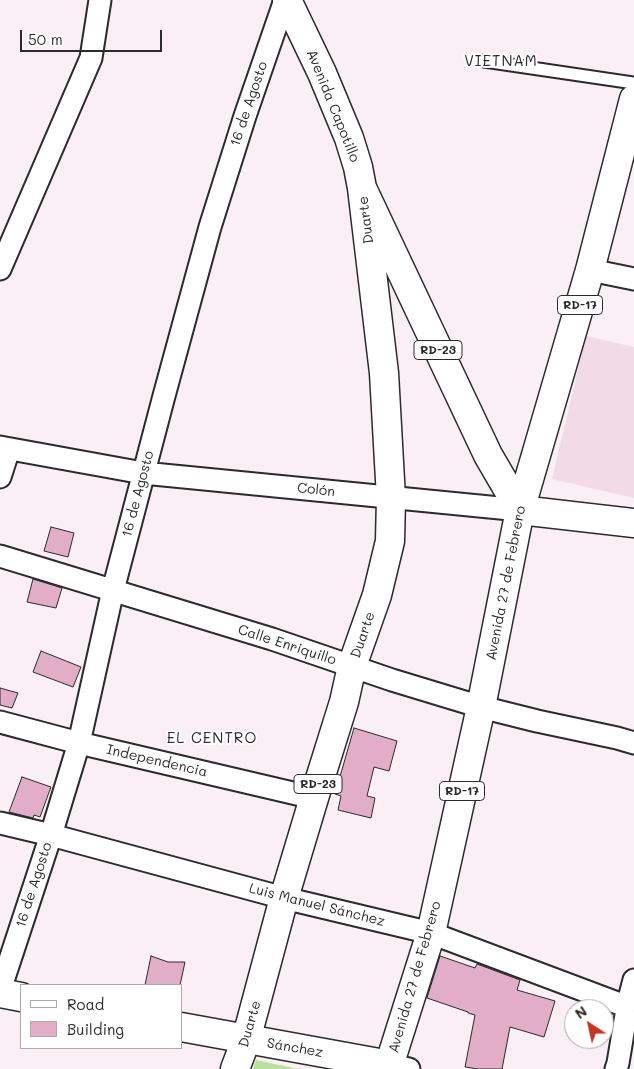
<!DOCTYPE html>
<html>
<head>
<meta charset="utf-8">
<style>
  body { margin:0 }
  #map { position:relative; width:634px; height:1069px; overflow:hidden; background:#f9eff4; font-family:Mali,sans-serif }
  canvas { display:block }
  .legend { position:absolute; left:20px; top:984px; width:162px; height:65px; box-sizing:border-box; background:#fff; border:1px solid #aaa; margin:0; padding:6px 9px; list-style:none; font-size:15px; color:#2b2b2b }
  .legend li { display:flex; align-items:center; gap:10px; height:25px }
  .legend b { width:25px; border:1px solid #aaa }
  .north { position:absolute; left:564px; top:999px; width:50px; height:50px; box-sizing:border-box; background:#fff; border:1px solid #aaa; border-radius:50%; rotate:325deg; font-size:14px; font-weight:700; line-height:20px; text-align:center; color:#2b2b2b }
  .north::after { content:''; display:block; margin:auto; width:18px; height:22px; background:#c8321e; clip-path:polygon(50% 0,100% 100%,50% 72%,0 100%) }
  .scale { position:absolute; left:20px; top:30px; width:142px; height:22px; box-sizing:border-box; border:2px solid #2b2b2b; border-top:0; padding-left:6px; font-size:15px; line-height:18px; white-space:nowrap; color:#2b2b2b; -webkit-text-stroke:4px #fff; paint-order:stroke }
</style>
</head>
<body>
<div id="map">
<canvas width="634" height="1069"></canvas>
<ul class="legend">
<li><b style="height:6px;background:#fff"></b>Road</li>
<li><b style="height:14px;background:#e1adc7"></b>Building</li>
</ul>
<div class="north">N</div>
<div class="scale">50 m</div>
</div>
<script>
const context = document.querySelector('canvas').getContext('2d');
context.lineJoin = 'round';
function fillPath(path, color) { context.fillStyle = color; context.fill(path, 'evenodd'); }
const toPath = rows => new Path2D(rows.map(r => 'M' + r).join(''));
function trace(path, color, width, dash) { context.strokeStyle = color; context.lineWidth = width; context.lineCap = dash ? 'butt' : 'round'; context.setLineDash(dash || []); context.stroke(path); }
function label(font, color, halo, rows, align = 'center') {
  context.font = font + ' Mali,sans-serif'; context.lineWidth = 4; context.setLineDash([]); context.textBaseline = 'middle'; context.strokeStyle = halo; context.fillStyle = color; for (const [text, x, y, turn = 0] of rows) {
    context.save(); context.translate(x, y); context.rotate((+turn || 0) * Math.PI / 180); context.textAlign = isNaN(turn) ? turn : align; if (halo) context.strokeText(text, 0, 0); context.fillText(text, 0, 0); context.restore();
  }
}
fillPath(toPath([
  [586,336,634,347,634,498,552,479]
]), '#f2dbe6');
fillPath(toPath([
  [256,1060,298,1069,253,1069]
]), '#bae19c');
const building = toPath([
  [51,527,74,533,68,557,44,551,51,527],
  [33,579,62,588,56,608,27,602,33,579],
  [41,651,81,667,73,687,33,672,41,651],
  [0,688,18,693,12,708,0,705,0,688],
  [354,728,397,741,389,771,374,767,367,796,375,798,371,818,338,810,341,796,335,794,354,728],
  [22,777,51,787,40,817,34,815,33,818,9,812,22,777],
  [151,956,168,962,185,962,180,985,145,985,151,956],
  [440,956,475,968,477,964,520,980,517,990,555,1001,544,1037,510,1027,502,1069,478,1069,465,1067,475,1015,468,1013,468,1012,427,998,440,956]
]);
fillPath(building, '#e1adc7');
trace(building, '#2b2b2b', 1);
const lane = toPath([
  [484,61,634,83]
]);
const street = toPath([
  [0,269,91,58,100,0],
  [590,270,634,279],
  [0,447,143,473,520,510],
  [0,477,9,449],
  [0,556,272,639,392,680,481,707,537,721,617,738,634,743],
  [0,722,79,743,314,798],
  [0,823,51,835,284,898,431,933,620,1004,628,1003],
  [0,990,51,835,79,743,113,590,164,396,210,227,245,116,285,0],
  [390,1065,409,1069],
  [616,1069,618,1063,628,1003,634,980]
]);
const secondary = toPath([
  [520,510,634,523],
  [0,993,21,997],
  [181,1027,390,1065]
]);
const primary = toPath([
  [287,0,322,73,349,138,358,167,362,188,488,455,520,510],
  [235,1069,246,1040,284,898,314,798,344,702,352,666,377,595,390,541,391,498,384,373,362,188],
  [388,1069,431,933,481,707,520,510,590,270,634,99]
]);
trace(lane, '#2b2b2b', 15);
trace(street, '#2b2b2b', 25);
trace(secondary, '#2b2b2b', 31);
trace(primary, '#2b2b2b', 31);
trace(lane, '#fff', 11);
trace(street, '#fff', 21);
trace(secondary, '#fff', 28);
trace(primary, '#fff', 28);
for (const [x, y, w] of [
  [580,305,45],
  [438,350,48],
  [318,784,48],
  [462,791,45]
]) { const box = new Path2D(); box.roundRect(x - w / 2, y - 9.5, w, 19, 4); context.fillStyle = '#fff'; context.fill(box); trace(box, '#2b2b2b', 1); }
label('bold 12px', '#2b2b2b', null, [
  ["RD-17",580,305],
  ["RD-23",438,350],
  ["RD-23",318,784],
  ["RD-17",462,791]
]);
label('14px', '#2b2b2b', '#fff', [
  ["16 de Agosto",249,104,-71],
  ["Avenida Capotillo",333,106,68],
  ["Duarte",366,220,-97],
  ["Colón",316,490,6],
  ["16 de Agosto",138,494,-75],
  ["Avenida 27 de Febrero",506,583,-79],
  ["Duarte",363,635,-71],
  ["Calle Enriquillo",287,645,18],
  ["Independencia",157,761,13],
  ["16 de Agosto",34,885,-72],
  ["Luis Manuel Sánchez",317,905,14],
  ["Avenida 27 de Febrero",415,977,-74],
  ["Duarte",250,1024,-74],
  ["Sánchez",295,1048,10]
]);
context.letterSpacing = '1px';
label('15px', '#2b2b2b', '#fff', [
  ["VIETNAM",501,61],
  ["EL CENTRO",212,738]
]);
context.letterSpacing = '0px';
</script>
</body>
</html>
